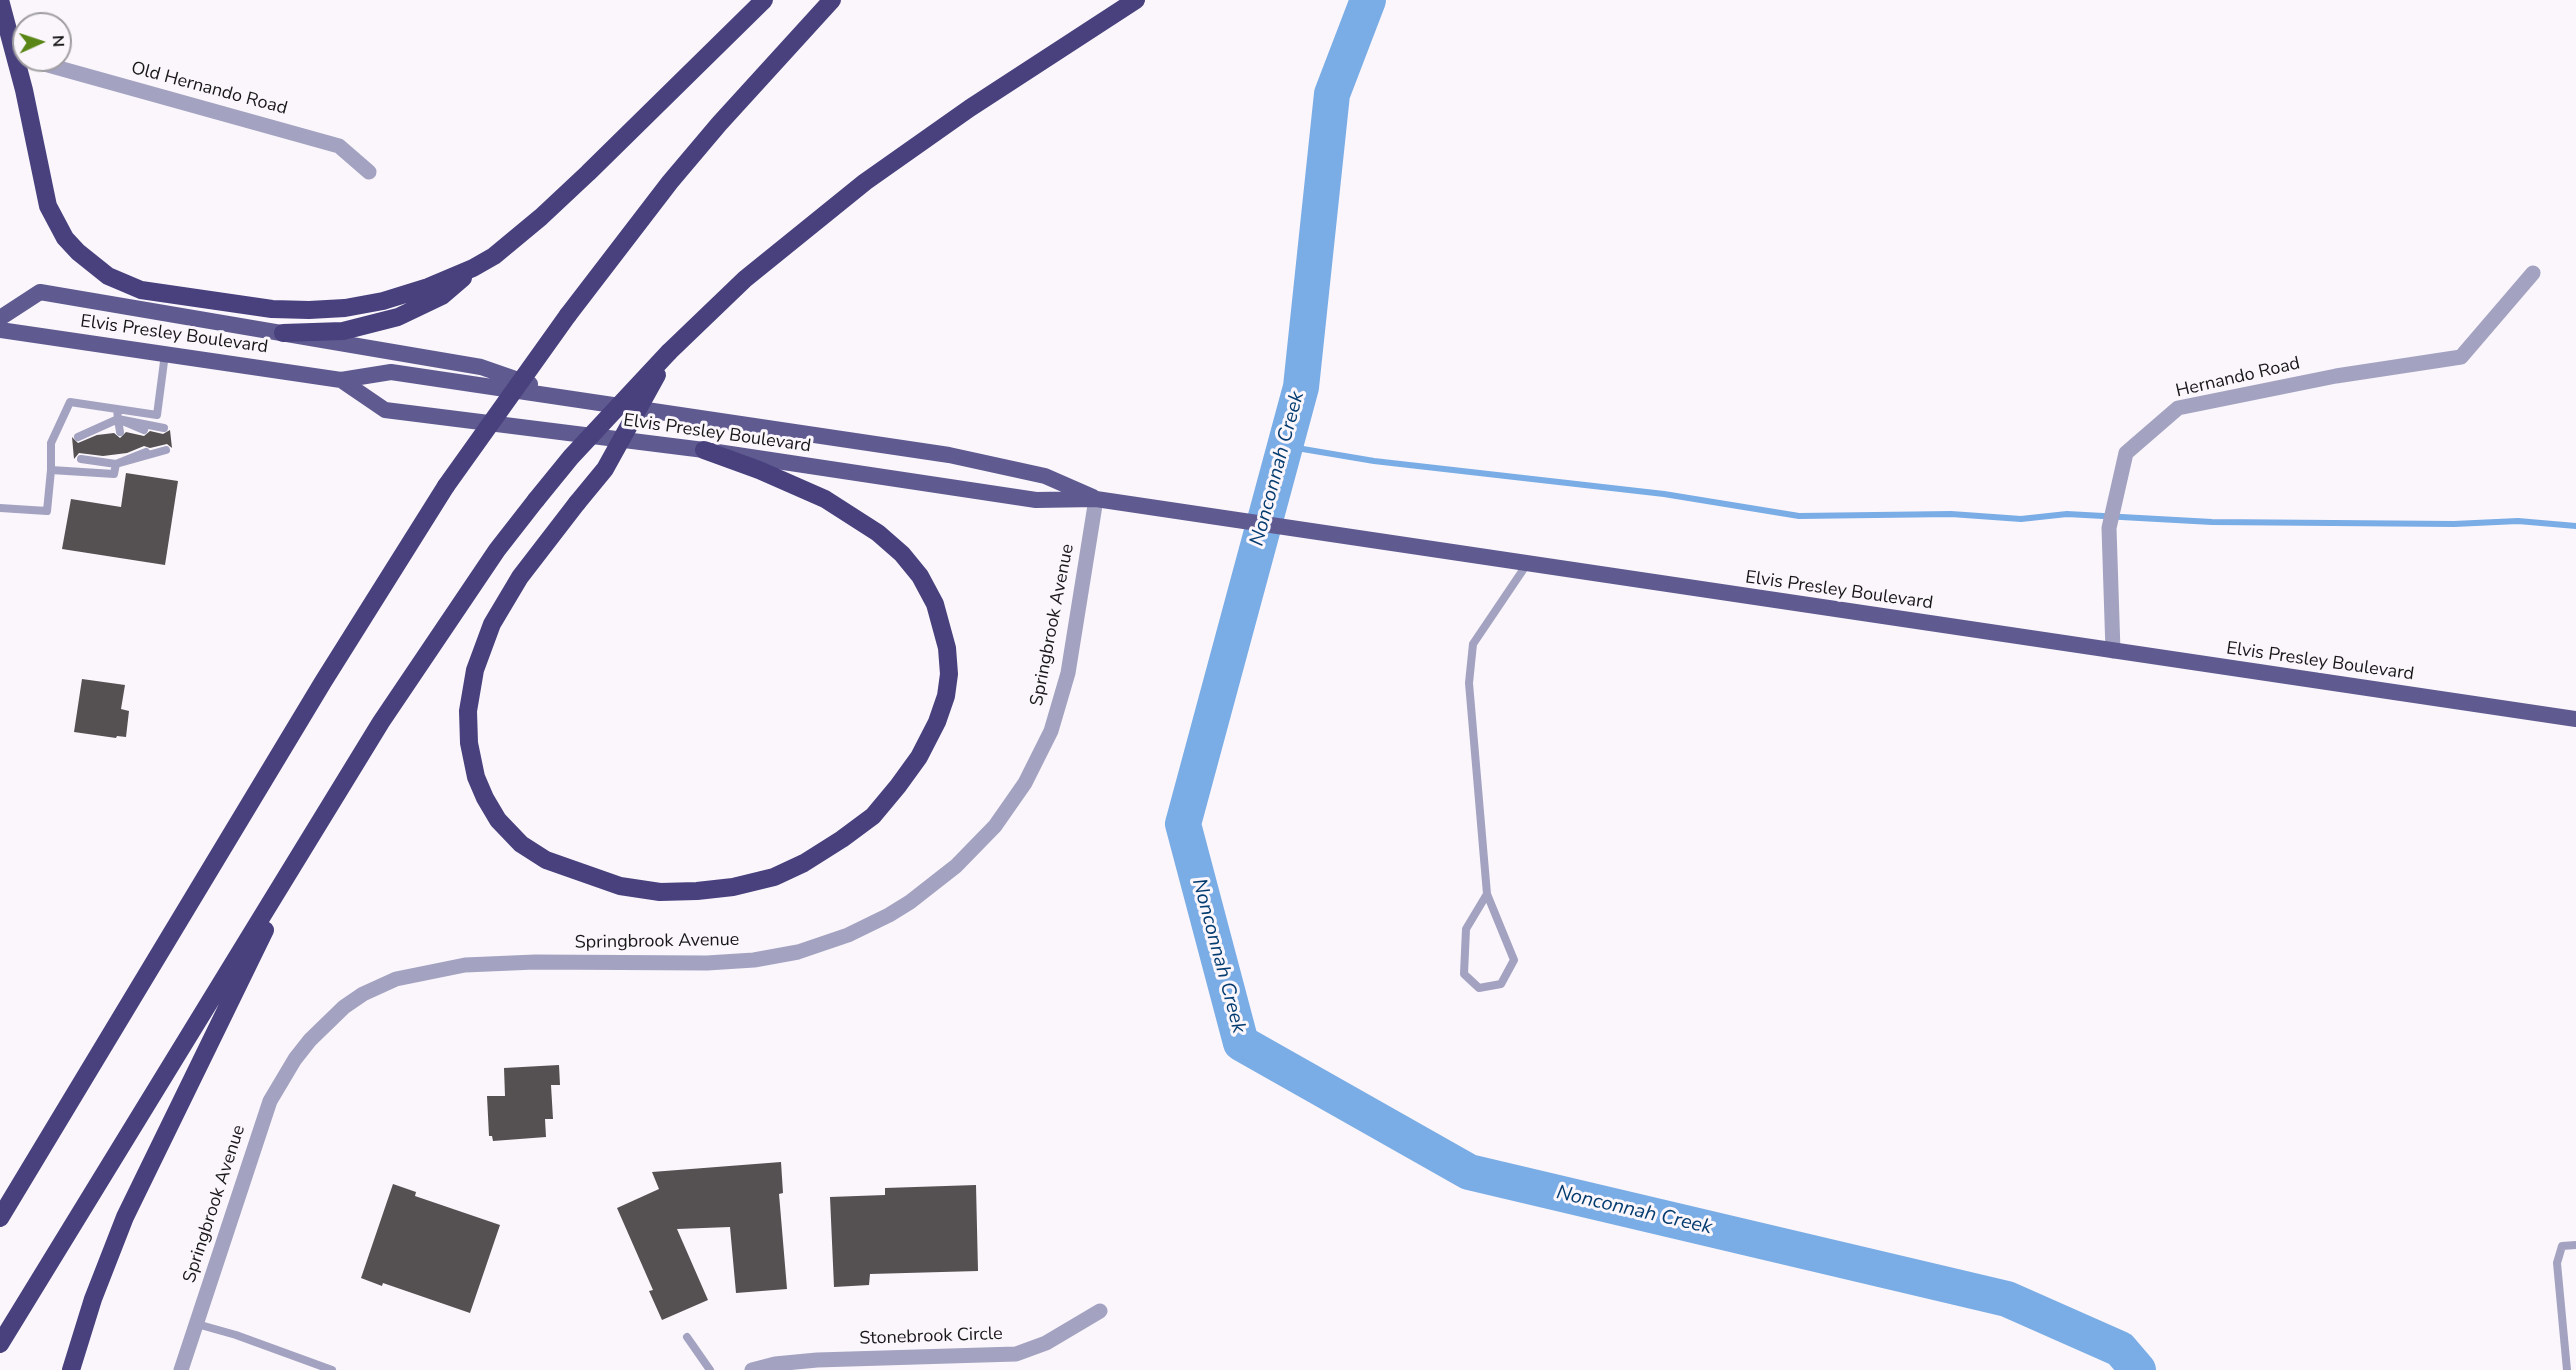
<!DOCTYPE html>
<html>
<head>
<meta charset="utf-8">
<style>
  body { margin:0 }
  #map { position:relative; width:2576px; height:1370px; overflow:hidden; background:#faf6fb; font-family:"Nunito Sans",sans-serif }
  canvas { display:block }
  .north { position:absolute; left:12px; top:12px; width:60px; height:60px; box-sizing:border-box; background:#faf6fb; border:2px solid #a09da1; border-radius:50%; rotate:87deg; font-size:16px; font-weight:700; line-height:24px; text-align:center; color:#191819 }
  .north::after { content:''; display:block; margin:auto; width:21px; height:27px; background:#598616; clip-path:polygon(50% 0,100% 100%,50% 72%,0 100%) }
</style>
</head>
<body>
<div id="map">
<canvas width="2576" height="1370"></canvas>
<div class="north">N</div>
</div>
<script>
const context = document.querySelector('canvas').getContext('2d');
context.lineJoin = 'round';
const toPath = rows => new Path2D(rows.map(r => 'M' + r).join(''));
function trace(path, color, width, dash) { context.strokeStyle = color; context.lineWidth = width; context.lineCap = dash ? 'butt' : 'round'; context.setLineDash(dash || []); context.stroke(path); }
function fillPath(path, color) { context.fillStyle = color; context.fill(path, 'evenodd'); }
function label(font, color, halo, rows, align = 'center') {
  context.font = font + ' "Nunito Sans",sans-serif'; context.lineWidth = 6; context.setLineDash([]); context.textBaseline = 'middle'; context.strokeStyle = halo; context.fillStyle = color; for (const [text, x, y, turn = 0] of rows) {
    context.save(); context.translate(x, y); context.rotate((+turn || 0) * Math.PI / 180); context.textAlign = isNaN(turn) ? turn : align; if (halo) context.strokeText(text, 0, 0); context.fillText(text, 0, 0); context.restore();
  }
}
trace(toPath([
  [1285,446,1374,461,1664,494,1799,516,1951,514,2021,519,2067,514,2212,522,2454,524,2518,521,2576,526]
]), '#7aace5', 6);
trace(toPath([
  [1368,0,1332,94,1301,387,1183,824,1241,1043,1469,1172,2007,1299,2120,1349,2138,1370]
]), '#7aace5', 36);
fillPath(toPath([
  [170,430,172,448,167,444,150,448,144,446,127,453,103,456,79,453,74,459,72,437,78,443,97,435,114,433,120,438,126,432,144,436,150,431,163,434],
  [126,473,178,481,165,565,62,549,71,499,121,507],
  [82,679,125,685,121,709,129,711,126,737,117,736,116,738,74,732],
  [559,1065,560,1085,551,1085,553,1119,545,1119,546,1137,493,1141,492,1136,489,1136,487,1096,505,1096,504,1068],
  [781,1162,783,1193,779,1194,787,1289,736,1293,730,1227,677,1229,708,1300,662,1320,649,1291,653,1290,617,1208,659,1189,652,1172],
  [393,1184,416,1192,415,1196,500,1225,470,1313,383,1283,382,1286,361,1278],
  [976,1185,978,1271,870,1274,869,1285,834,1287,830,1197,885,1195,885,1188]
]), '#555052');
trace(toPath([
  [117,409,157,415,165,354],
  [115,421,118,419,120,432],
  [144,430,118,419,164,428],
  [146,452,116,464,166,450],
  [51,470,51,443,70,402,117,409,118,419,78,437],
  [0,508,47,511,51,470,114,474,116,464,81,459],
  [1487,894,1514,960,1501,984,1479,988,1464,974,1466,929,1487,894,1469,683,1473,644,1527,564],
  [197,1324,236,1335,332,1370],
  [687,1337,710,1370],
  [2567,1370,2557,1263,2562,1246,2576,1245]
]), '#a3a2c1', 8);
trace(toPath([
  [30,60,339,146,369,172],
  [2113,651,2109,528,2126,453,2178,408,2336,376,2461,357,2533,273],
  [181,1370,270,1101,295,1059,310,1040,344,1007,363,994,396,979,465,965,535,962,707,963,754,960,798,952,848,935,889,915,910,902,956,866,995,826,1025,783,1051,731,1068,673,1096,499],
  [752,1370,775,1364,817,1360,1016,1354,1046,1343,1100,1311]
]), '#a3a2c1', 15);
trace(toPath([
  [0,318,40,292,481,367,530,384],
  [0,330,341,380,391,372,949,455,1045,476,1093,497],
  [341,380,385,410,704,450,1036,500,1096,499,2576,719]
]), '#5f5b91', 16);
trace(toPath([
  [0,0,24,90,48,206,65,238,78,252,108,276,141,290,272,309,309,310,345,308,383,301,428,287,473,268,494,256,541,217,588,173,764,0],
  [568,315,670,182,719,124,832,0],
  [283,333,343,331,398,317,442,296,463,278],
  [669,352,745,279,865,182,970,108,1136,0],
  [577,503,520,577,492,624,475,670,468,711,469,743,476,777,485,798,498,820,521,844,546,860,620,886,660,892,697,891,733,887,774,877,804,863,842,839,873,816,898,786,919,757,937,722,946,696,949,674,947,648,935,604,920,576,902,554,878,533,825,499,759,470,704,450],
  [0,1218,323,682,446,486],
  [0,1344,381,722,497,550,536,500],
  [71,1370,93,1299,125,1217,265,930]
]), '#48417e', 18);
trace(toPath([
  [446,486,568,315],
  [536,500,571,457,669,352],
  [577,503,605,469,657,375]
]), '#48417e', 18);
label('18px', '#191819', '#faf6fb', [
  ["Old Hernando Road",209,89,15],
  ["Elvis Presley Boulevard",174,335,8],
  ["Hernando Road",2238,378,-13],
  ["Elvis Presley Boulevard",717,434,8],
  ["Elvis Presley Boulevard",1839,591,8],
  ["Springbrook Avenue",1053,625,-79],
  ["Elvis Presley Boulevard",2320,662,8],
  ["Springbrook Avenue",657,942,-1],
  ["Springbrook Avenue",215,1204,-72],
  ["Stonebrook Circle",931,1337,-2]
]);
label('italic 20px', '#043c70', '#faf6fb', [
  ["Nonconnah Creek",1278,469,-75],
  ["Nonconnah Creek",1218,956,75],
  ["Nonconnah Creek",1634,1211,13]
]);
</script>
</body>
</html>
